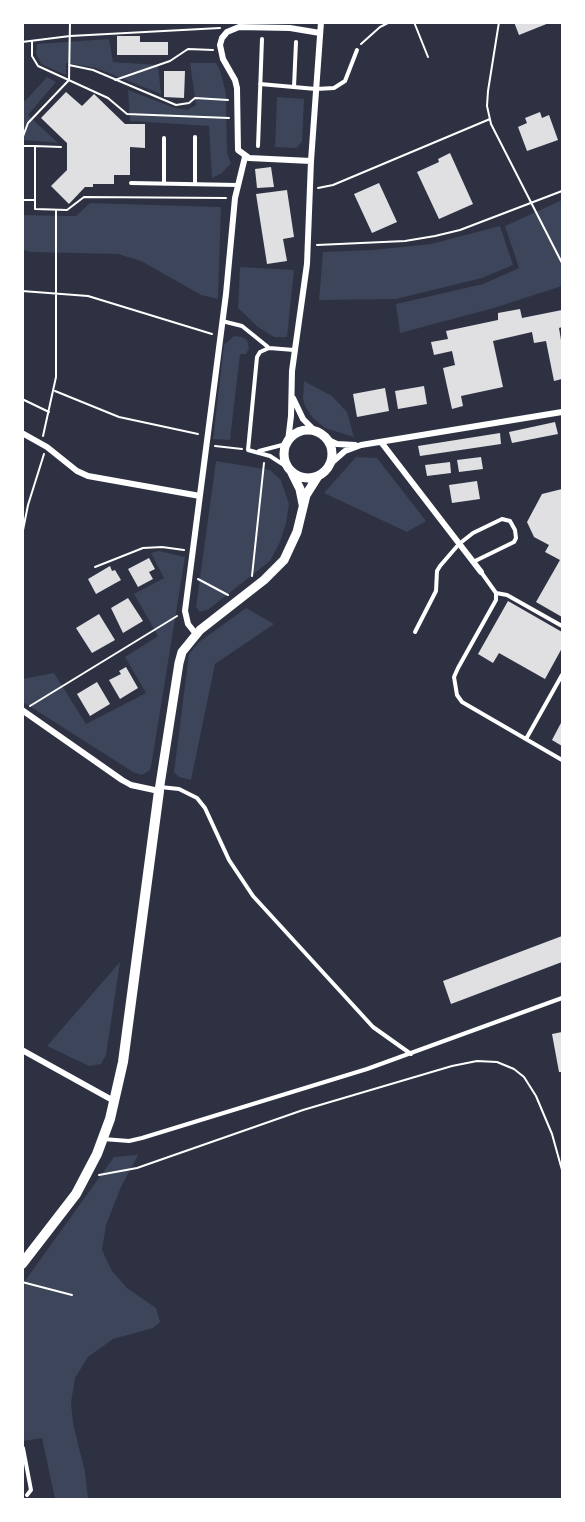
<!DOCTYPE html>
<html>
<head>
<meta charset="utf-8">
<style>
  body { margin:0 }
  #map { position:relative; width:585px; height:1522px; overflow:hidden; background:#2d3142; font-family:Karla,sans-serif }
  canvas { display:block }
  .frame { position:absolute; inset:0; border:24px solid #fff; pointer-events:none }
</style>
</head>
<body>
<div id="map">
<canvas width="585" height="1522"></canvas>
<div class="frame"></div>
</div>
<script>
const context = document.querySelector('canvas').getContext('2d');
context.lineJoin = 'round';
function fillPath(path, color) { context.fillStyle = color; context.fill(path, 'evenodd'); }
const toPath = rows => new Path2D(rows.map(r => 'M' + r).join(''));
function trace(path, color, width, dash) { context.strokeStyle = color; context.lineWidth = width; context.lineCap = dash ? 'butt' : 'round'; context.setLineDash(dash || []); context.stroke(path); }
fillPath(toPath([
  [109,39,113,62,158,65,161,94,96,68,66,63,66,75,41,64,36,53,37,44],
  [190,63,216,63,220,70,226,93,227,153,231,163,222,173,212,178,209,126,130,121,128,90,175,108,187,110,196,105],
  [47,77,56,82,28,115,58,143,23,140,23,102,27,99],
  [277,97,304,99,302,142,296,148,275,147],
  [562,200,562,286,494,308,400,333,396,304,483,284,519,268,505,226],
  [90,203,221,207,218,299,201,295,141,261,118,254,31,252,23,250,22,215,76,216],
  [500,226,513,265,482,278,396,299,319,300,323,252,372,250,431,244],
  [240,267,294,270,287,337,274,337,258,327,238,308],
  [234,336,242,337,247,340,249,348,246,354,240,354,230,440,213,439,224,345],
  [304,381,332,396,347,412,354,437,325,428,313,418,305,406,303,398],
  [356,457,377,458,426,521,407,532,324,493],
  [216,461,270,470,281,480,289,504,286,523,280,542,270,561,209,609,200,612,196,607],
  [159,551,185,557,152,761,150,770,142,775,133,772,23,702,22,679,54,673,86,724,146,693,125,657,158,636,134,594,164,578,151,553],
  [246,608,274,624,215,664,191,780,179,777,174,772,189,654,199,642],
  [120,962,106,1055,101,1064,89,1066,47,1046],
  [138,1155,121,1187,106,1225,102,1250,112,1271,127,1288,156,1308,160,1322,153,1328,113,1339,88,1357,75,1378,71,1403,73,1423,85,1472,88,1499,55,1499,42,1438,23,1441,22,1285,114,1157]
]), '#3c4559');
fillPath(toPath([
  [514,22,549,22,549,23,519,35],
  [117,36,140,36,140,42,168,42,168,55,117,55],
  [164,71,185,71,184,98,164,97],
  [66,92,82,106,94,94,125,124,145,124,145,148,130,147,130,175,114,175,114,184,93,184,93,187,85,187,69,204,51,186,67,170,67,143,41,118],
  [540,112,542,118,549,115,558,140,527,151,518,127,527,123,525,118],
  [450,153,473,204,439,219,417,172,439,162,438,159],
  [271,167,274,187,257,188,255,169],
  [379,183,397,222,372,233,354,194],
  [287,190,294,237,283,239,287,261,267,264,256,194],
  [520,309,522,318,562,310,562,327,559,328,562,346,562,379,554,381,546,341,534,343,532,332,493,341,503,387,461,396,463,406,452,409,443,368,455,365,452,351,434,355,431,342,448,339,446,331,498,320,498,313],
  [424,386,427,404,398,409,395,391],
  [385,388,389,411,357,417,353,394],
  [555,422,558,434,512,443,509,432],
  [500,433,501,444,420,456,418,446],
  [481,457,483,469,459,472,457,460],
  [450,462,451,473,427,476,425,465],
  [477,481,480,499,452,503,449,485],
  [562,489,562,617,536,602,560,560,545,552,549,545,534,537,527,522,542,494],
  [149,558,155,569,149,572,153,579,138,587,128,569],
  [110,566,112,571,115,570,121,580,96,594,88,579],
  [128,598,143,621,123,633,111,608],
  [508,601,562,632,562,648,545,679,499,653,493,663,478,654],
  [99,614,115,640,92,653,76,628],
  [126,667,138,688,120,699,109,680,121,674,119,671],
  [97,682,110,704,90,716,77,694],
  [562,721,562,746,552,740],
  [562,936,562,962,451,1004,443,981],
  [562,1032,562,1072,559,1072,552,1034]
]), '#e0e0e3');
trace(toPath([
  [414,22,428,57],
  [499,22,488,91,487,106,491,124,562,263],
  [32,41,32,56,38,66,108,98,127,114,229,118],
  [22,42,70,36,220,28],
  [361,44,380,27,390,22],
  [69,65,93,70,176,105,189,103,195,98,228,100],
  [115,80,170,61,188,49,213,50],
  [22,139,28,123,69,80,70,22],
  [22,146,35,146],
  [61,147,35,146,35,209,67,210,84,197,226,198],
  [318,188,333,185,490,119],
  [22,200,35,200],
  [317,245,405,241,435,236,460,230,562,191],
  [22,291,88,296,212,334],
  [55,391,119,417,198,434],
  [22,399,49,412],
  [43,436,56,377,56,210],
  [215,446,242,449],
  [22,535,28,505,44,454],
  [95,567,143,548,162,547,184,550],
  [252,576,264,463],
  [198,579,228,595],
  [30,706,177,616],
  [99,1175,137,1168,303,1110,452,1066,477,1061,497,1062,514,1069,524,1077,536,1096,552,1134,562,1170],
  [22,1282,72,1295]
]), '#fff', 2);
trace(toPath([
  [260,84,316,89,334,88,345,81,357,50],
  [294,87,296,42],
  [195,137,195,184],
  [164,138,164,184],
  [258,146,262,39],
  [131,183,237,185],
  [222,321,242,326,268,347],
  [259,451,286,444],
  [287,467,270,456,248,450,257,357,260,352,269,348,294,350],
  [481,572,496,593,496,600,458,668,454,677,457,695,462,702,562,760],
  [496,593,507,595,562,626],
  [415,632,436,591,437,571,440,566,459,544,473,533,502,519,510,521,515,530,516,538,514,542,473,562],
  [526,739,562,675],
  [160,787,179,789,197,798,205,808,229,860,253,896,373,1027,411,1054],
  [103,1139,129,1141,142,1138,367,1069,562,998],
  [23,1448,31,1490,27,1495]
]), '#fff', 4);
trace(toPath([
  [311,161,249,158,238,150,237,88,235,80,223,59,220,45,222,38,227,32,239,27,290,28,320,33],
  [293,398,303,419,316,432],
  [22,433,47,447,77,471,88,476,200,496],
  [326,439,337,444,355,445],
  [288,441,291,416,292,371,307,264,311,161,321,22],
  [381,442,481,572],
  [329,465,345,451,361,445,562,412],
  [196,634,188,624,185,611,226,294,235,198,245,157],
  [22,710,122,780,131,785,159,791],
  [22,1050,114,1101]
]), '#fff', 6);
trace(toPath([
  '284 454a24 24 0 1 1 48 0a24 24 0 1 1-48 0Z',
  [292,473,300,489,303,504],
  [159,791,179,663,182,652,200,630,264,580,284,560,297,532,306,495,318,476]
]), '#fff', 9);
trace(toPath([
  [22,1264,76,1194,97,1154,110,1119,123,1062,159,791]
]), '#fff', 10);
</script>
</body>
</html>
